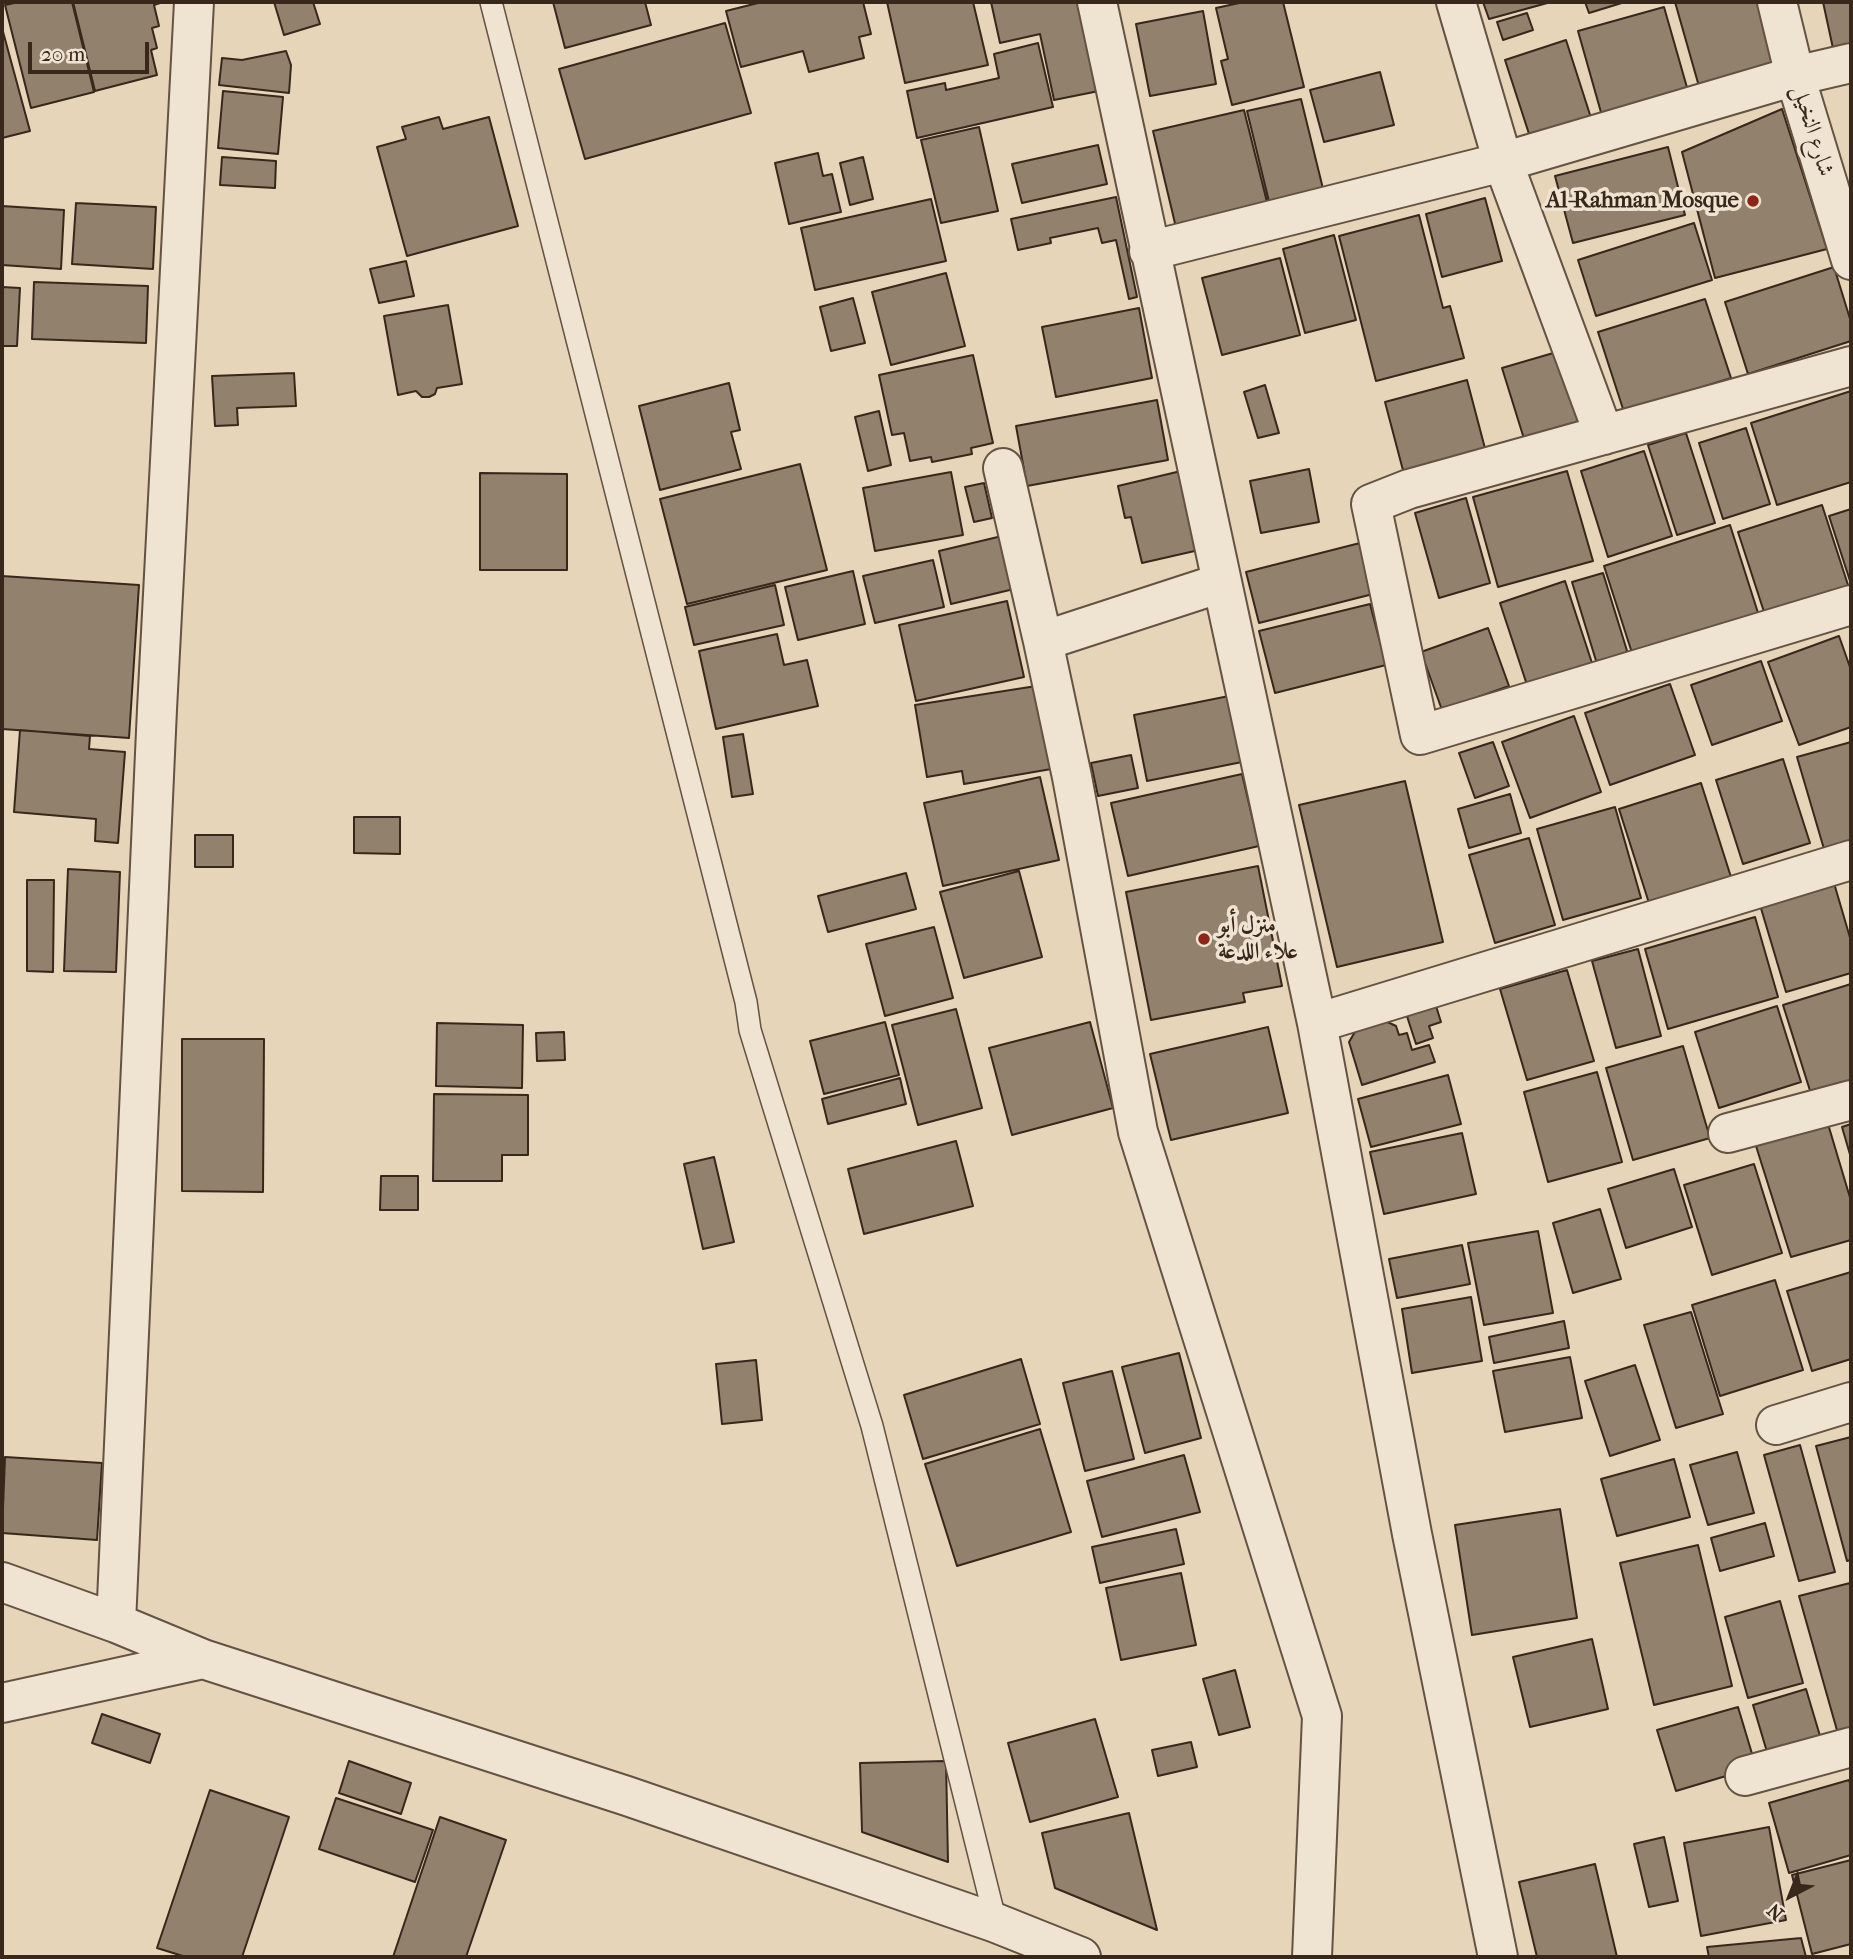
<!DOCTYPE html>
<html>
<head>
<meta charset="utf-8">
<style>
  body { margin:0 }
  #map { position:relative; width:1853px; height:1959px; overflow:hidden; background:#e6d5b9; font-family:"IM FELL French Canon",serif }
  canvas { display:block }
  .frame { position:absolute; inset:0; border:4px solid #38271b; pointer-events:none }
  .north { position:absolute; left:1755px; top:1861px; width:70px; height:70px; -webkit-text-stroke:5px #efe4d2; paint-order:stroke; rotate:222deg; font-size:19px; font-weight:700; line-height:28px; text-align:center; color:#38271b }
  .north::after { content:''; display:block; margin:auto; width:24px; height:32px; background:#38271b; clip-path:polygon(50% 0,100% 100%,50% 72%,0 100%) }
  .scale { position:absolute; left:28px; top:42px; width:121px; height:32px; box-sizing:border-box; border:4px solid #38271b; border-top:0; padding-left:9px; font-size:21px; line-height:24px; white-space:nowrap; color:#38271b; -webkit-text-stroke:5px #efe4d2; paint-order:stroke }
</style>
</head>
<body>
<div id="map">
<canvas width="1853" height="1959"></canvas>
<div class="frame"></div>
<div class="north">N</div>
<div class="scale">20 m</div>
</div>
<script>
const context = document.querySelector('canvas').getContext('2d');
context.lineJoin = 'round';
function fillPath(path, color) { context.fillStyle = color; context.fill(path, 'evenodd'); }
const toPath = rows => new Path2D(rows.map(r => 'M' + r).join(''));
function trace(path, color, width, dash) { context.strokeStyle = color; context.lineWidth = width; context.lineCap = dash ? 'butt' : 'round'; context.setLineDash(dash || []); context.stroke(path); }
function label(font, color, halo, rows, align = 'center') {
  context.font = font + ' "IM FELL French Canon",Amiri,serif'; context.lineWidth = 7; context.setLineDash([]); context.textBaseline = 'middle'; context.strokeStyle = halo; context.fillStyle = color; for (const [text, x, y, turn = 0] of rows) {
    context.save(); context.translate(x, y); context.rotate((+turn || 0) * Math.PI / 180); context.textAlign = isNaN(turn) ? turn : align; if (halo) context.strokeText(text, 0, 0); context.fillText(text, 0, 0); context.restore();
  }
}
const building = toPath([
  [19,2,72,2,94,92,31,108,5,5,19,2],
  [73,2,163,2,154,5,159,26,152,28,157,48,151,50,157,75,95,91,73,2],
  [274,2,313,2,320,24,284,35,274,2],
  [553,2,645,2,651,25,565,48,553,2],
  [762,2,863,2,871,34,859,37,864,58,809,72,803,51,741,67,726,11,762,2],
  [887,2,973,2,988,65,905,83,887,2],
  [991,2,1085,2,1104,90,1054,100,1040,34,1000,43,991,2],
  [1244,2,1283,2,1304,87,1232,105,1221,61,1228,59,1216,8,1244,2],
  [1483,2,1551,2,1489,19,1483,2],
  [1585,2,1625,2,1589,13,1585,2],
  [1675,2,1767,2,1781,52,1768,72,1700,90,1675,2],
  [1823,2,1851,2,1851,50,1834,53,1823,2],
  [1664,7,1690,98,1604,123,1578,31,1664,7],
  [1203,11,1216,84,1150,96,1136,24,1203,11],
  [1527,13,1533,30,1503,40,1497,22,1527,13],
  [725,23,751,113,585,159,559,69,725,23],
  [2,28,30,131,2,138,2,28],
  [1566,40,1592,121,1531,140,1505,60,1566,40],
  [1038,43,1053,107,917,138,907,91,945,83,946,90,999,78,994,54,1038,43],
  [286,51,291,65,289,93,219,85,222,58,242,60,286,51],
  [1380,72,1394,125,1324,142,1310,90,1380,72],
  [223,91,283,97,278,154,218,148,223,91],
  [1301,99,1326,201,1272,214,1247,111,1301,99],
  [1782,109,1827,249,1715,278,1682,152,1782,109],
  [1244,110,1270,214,1178,236,1153,131,1244,110],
  [439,117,443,129,489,117,518,226,407,256,377,147,406,139,402,127,439,117],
  [979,127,998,211,941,223,921,140,979,127],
  [1098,145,1107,184,1022,203,1012,164,1098,145],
  [1668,147,1685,215,1573,243,1555,176,1668,147],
  [818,153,823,176,832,174,841,212,789,224,775,163,818,153],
  [222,157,276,161,275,188,220,185,222,157],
  [863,157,873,199,850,205,840,163,863,157],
  [1116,197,1137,297,1129,299,1116,240,1102,243,1098,228,1050,238,1051,243,1018,250,1011,219,1116,197],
  [1485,198,1502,261,1442,277,1426,214,1485,198],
  [931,199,946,261,815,290,801,228,931,199],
  [76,203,156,207,153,269,72,264,76,203],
  [2,206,64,210,61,269,2,265,2,206],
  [1419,215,1443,308,1450,306,1464,358,1376,381,1339,236,1419,215],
  [1694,223,1712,280,1596,316,1578,260,1694,223],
  [1334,235,1356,320,1305,333,1283,249,1334,235],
  [1280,258,1300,335,1222,355,1202,278,1280,258],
  [406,261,414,296,379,303,370,269,406,261],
  [1834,267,1851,322,1851,341,1748,374,1725,302,1834,267],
  [946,273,965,346,891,365,872,292,946,273],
  [34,282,148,286,146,343,32,339,34,282],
  [2,287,20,288,17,346,2,346,2,287],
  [853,298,865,343,831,351,820,307,853,298],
  [1705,299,1731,378,1624,412,1598,332,1705,299],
  [448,305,462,384,437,388,435,394,429,397,422,397,416,391,398,395,384,316,448,305],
  [1139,308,1152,378,1056,397,1042,327,1139,308],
  [1567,349,1589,423,1525,442,1502,368,1567,349],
  [973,355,993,443,971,448,972,454,932,462,931,457,910,461,904,433,892,435,879,375,973,355],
  [294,373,296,406,237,408,238,425,215,426,212,376,294,373],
  [1467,380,1487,456,1405,478,1385,402,1467,380],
  [729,383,740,430,731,432,741,469,660,490,639,406,729,383],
  [1265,385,1279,433,1258,438,1244,392,1265,385],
  [1851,391,1851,482,1777,505,1751,423,1851,391],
  [1157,400,1168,460,1027,486,1016,426,1157,400],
  [879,411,891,465,868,471,855,417,879,411],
  [1746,428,1770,504,1723,519,1699,443,1746,428],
  [1686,433,1715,523,1677,535,1648,445,1686,433],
  [1644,451,1672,536,1608,557,1581,471,1644,451],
  [800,464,827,570,687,604,660,499,800,464],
  [1309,469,1319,522,1261,533,1250,481,1309,469],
  [1181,471,1199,550,1142,563,1131,517,1125,518,1118,486,1181,471],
  [1567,471,1593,561,1498,587,1473,497,1567,471],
  [951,472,963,535,875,551,863,488,951,472],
  [480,473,567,474,567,570,480,570,480,473],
  [984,483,992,518,974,522,965,487,984,483],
  [1466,498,1490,583,1439,598,1415,513,1466,498],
  [1822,505,1849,588,1765,615,1738,532,1822,505],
  [1851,509,1851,584,1829,516,1851,509],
  [1730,525,1759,616,1633,656,1604,566,1730,525],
  [1002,536,1014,589,951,604,939,551,1002,536],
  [1360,543,1373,594,1259,623,1246,572,1360,543],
  [933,560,944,607,875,623,863,576,933,560],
  [853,571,865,624,798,640,785,587,853,571],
  [1603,573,1628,654,1597,664,1572,582,1603,573],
  [2,576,139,585,129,738,2,729,2,576],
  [1565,581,1593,666,1528,688,1500,603,1565,581],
  [775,585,784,625,694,645,685,607,775,585],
  [1007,601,1024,677,916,701,899,625,1007,601],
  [1370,604,1386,665,1275,693,1259,631,1370,604],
  [1488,628,1509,686,1442,710,1421,652,1488,628],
  [777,634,784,665,807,660,818,706,716,729,699,651,777,634],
  [1839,636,1851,670,1851,727,1799,745,1768,662,1839,636],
  [1761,661,1782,721,1712,745,1691,685,1761,661],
  [1049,684,1063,767,964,784,962,771,927,777,915,705,1049,684],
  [1670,684,1695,755,1610,785,1585,713,1670,684],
  [1229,696,1242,762,1147,781,1134,715,1229,696],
  [1574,716,1601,792,1530,818,1502,742,1574,716],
  [20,730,90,736,89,749,125,752,118,843,95,841,96,819,14,812,20,730],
  [743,734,753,794,732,797,723,737,743,734],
  [1493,742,1509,786,1475,798,1459,753,1493,742],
  [1851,742,1851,842,1824,849,1797,757,1851,742],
  [1131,755,1138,788,1098,796,1091,763,1131,755],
  [1783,759,1810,843,1743,864,1716,780,1783,759],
  [1242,774,1259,846,1128,876,1111,803,1242,774],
  [1040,777,1059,860,943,886,924,803,1040,777],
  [1405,781,1443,942,1337,967,1299,805,1405,781],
  [1701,783,1731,877,1649,903,1619,809,1701,783],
  [1510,794,1521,833,1469,848,1458,809,1510,794],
  [1615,807,1641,898,1563,920,1537,829,1615,807],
  [354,817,400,817,400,854,354,853,354,817],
  [195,835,233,835,233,867,195,867,195,835],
  [1529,838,1555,925,1495,943,1469,855,1529,838],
  [1258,866,1282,986,1243,993,1245,1002,1151,1020,1126,892,1258,866],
  [68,869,120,872,116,972,64,971,68,869],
  [1019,871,1042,957,964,978,940,892,1019,871],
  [906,873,916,909,828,932,818,896,906,873],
  [27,880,54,880,53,972,27,971,27,880],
  [1834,883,1851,941,1851,973,1786,992,1760,905,1834,883],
  [1755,917,1778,997,1668,1029,1645,949,1755,917],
  [934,927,953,998,885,1016,866,944,934,927],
  [1638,949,1661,1036,1616,1048,1592,961,1638,949],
  [1567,970,1594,1061,1527,1080,1500,989,1567,970],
  [1851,984,1851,1085,1812,1097,1783,1005,1851,984],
  [1436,1006,1441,1022,1429,1026,1433,1038,1416,1044,1404,1007,1436,1006],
  [1777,1006,1801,1082,1719,1108,1695,1032,1777,1006],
  [956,1009,982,1108,918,1125,892,1025,956,1009],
  [1379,1018,1396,1026,1399,1035,1407,1033,1412,1050,1429,1045,1435,1062,1362,1085,1349,1042,1359,1025,1379,1018],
  [885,1022,899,1075,824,1094,810,1041,885,1022],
  [1090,1022,1113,1108,1012,1135,989,1048,1090,1022],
  [437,1023,523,1025,522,1088,436,1086,437,1023],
  [1268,1027,1288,1113,1171,1140,1150,1054,1268,1027],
  [564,1032,565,1060,537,1061,536,1033,564,1032],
  [182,1039,264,1039,263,1192,182,1191,182,1039],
  [1683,1046,1710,1138,1633,1160,1606,1068,1683,1046],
  [1597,1072,1622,1162,1548,1182,1524,1092,1597,1072],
  [1448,1075,1461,1124,1371,1147,1358,1099,1448,1075],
  [900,1078,906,1104,828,1124,822,1099,900,1078],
  [434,1094,528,1095,528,1155,502,1155,502,1181,433,1181,434,1094],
  [1828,1124,1851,1201,1851,1240,1791,1257,1756,1146,1828,1124],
  [1851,1124,1851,1158,1842,1127,1851,1124],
  [1462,1133,1476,1194,1384,1214,1370,1152,1462,1133],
  [956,1141,973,1206,864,1234,848,1169,956,1141],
  [714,1157,734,1242,703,1249,684,1164,714,1157],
  [1754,1164,1782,1253,1712,1275,1684,1185,1754,1164],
  [1674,1169,1692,1227,1626,1248,1608,1189,1674,1169],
  [381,1176,418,1176,418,1210,380,1210,381,1176],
  [1600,1209,1621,1279,1573,1293,1553,1223,1600,1209],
  [1538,1231,1553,1313,1484,1325,1468,1243,1538,1231],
  [1462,1245,1470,1284,1397,1298,1389,1259,1462,1245],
  [1851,1272,1851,1359,1812,1371,1787,1291,1851,1272],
  [1775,1280,1803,1370,1720,1396,1692,1305,1775,1280],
  [1471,1297,1482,1361,1412,1373,1402,1309,1471,1297],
  [1691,1312,1723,1414,1676,1428,1644,1325,1691,1312],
  [1564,1321,1569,1348,1494,1363,1489,1337,1564,1321],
  [1179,1353,1201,1438,1145,1453,1122,1367,1179,1353],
  [1570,1357,1582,1418,1505,1432,1493,1371,1570,1357],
  [1021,1359,1040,1424,923,1459,904,1395,1021,1359],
  [756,1360,762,1420,722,1424,716,1364,756,1360],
  [1635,1365,1660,1440,1610,1456,1585,1381,1635,1365],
  [1112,1371,1134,1459,1085,1471,1063,1383,1112,1371],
  [1040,1429,1071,1532,957,1566,925,1464,1040,1429],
  [1851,1437,1851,1560,1847,1561,1816,1446,1851,1437],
  [1800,1445,1835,1572,1799,1581,1764,1455,1800,1445],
  [1737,1452,1754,1513,1708,1525,1690,1465,1737,1452],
  [1184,1455,1200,1512,1102,1537,1087,1481,1184,1455],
  [5,1457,102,1463,97,1540,2,1533,5,1457],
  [1674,1459,1690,1517,1617,1536,1601,1479,1674,1459],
  [1560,1509,1577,1618,1472,1635,1455,1525,1560,1509],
  [1765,1523,1774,1556,1720,1571,1711,1538,1765,1523],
  [1176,1529,1184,1564,1100,1583,1092,1547,1176,1529],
  [1698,1545,1732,1686,1654,1705,1620,1563,1698,1545],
  [1181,1573,1196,1645,1121,1660,1106,1588,1181,1573],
  [1850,1583,1851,1738,1840,1741,1799,1596,1850,1583],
  [1780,1601,1803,1683,1748,1698,1725,1617,1780,1601],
  [1592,1639,1608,1709,1530,1727,1513,1657,1592,1639],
  [1235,1670,1250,1727,1219,1735,1203,1679,1235,1670],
  [1806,1689,1823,1746,1770,1762,1753,1705,1806,1689],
  [1738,1707,1756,1767,1676,1791,1657,1730,1738,1707],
  [102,1714,160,1734,150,1763,92,1743,102,1714],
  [1095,1719,1118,1797,1030,1822,1008,1743,1095,1719],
  [1191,1742,1197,1767,1158,1776,1152,1750,1191,1742],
  [349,1761,411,1783,401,1814,339,1793,349,1761],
  [946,1761,948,1862,862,1832,860,1763,946,1761],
  [1849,1780,1851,1786,1851,1855,1789,1873,1769,1803,1849,1780],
  [210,1790,289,1817,242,1957,186,1957,157,1948,210,1790],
  [336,1798,433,1830,415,1882,319,1849,336,1798],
  [1129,1813,1157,1930,1055,1888,1042,1833,1129,1813],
  [440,1817,506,1840,466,1957,393,1957,440,1817],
  [1769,1827,1786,1920,1701,1936,1684,1843,1769,1827],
  [1664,1837,1678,1901,1649,1907,1634,1844,1664,1837],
  [1851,1860,1851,1944,1812,1954,1792,1875,1851,1860],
  [1595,1864,1617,1957,1537,1957,1519,1882,1595,1864],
  [1801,1938,1806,1957,1709,1957,1707,1947,1801,1938]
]);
fillPath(building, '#92816d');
trace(building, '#38271b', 2);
const lane = toPath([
  [491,2,746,1002,750,1030,872,1426,996,1923]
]);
const street = toPath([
  [1097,2,1317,1023,1412,1534,1498,1957],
  [1456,2,1503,162,1604,435],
  [1777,2,1795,76,1851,260],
  [1149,251,1503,162,1795,76,1851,63],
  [1851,366,1409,489,1371,504,1420,735,1851,605],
  [1003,468,1043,641,1072,777,1138,1132,1322,1716,1312,1957],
  [1043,641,1221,583],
  [1317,1023,1851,860],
  [1728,1133,1851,1100],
  [1776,1425,1851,1402],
  [2,1582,116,1623,203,1659,627,1796,996,1923,1081,1957],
  [116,1623,157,709,194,2],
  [2,1703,203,1659],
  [1745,1776,1851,1747]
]);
trace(lane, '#645242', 24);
trace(street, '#645242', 42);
trace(lane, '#efe4d2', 21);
trace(street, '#efe4d2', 38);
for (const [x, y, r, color] of [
  [1753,201,7,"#8f2418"],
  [1204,939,7,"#8f2418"]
]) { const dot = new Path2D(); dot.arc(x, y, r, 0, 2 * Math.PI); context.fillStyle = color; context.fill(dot); trace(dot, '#efe4d2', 2.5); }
label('23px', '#38271b', '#efe4d2', [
  ["شارع النخيل",1812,131,73]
]);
label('bold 23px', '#38271b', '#efe4d2', [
  ["Al-Rahman Mosque",1739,201],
  ["منزل أبو",1218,926,"left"],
  ["علاء اللدعة",1218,952,"left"]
], 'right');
</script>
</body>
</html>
